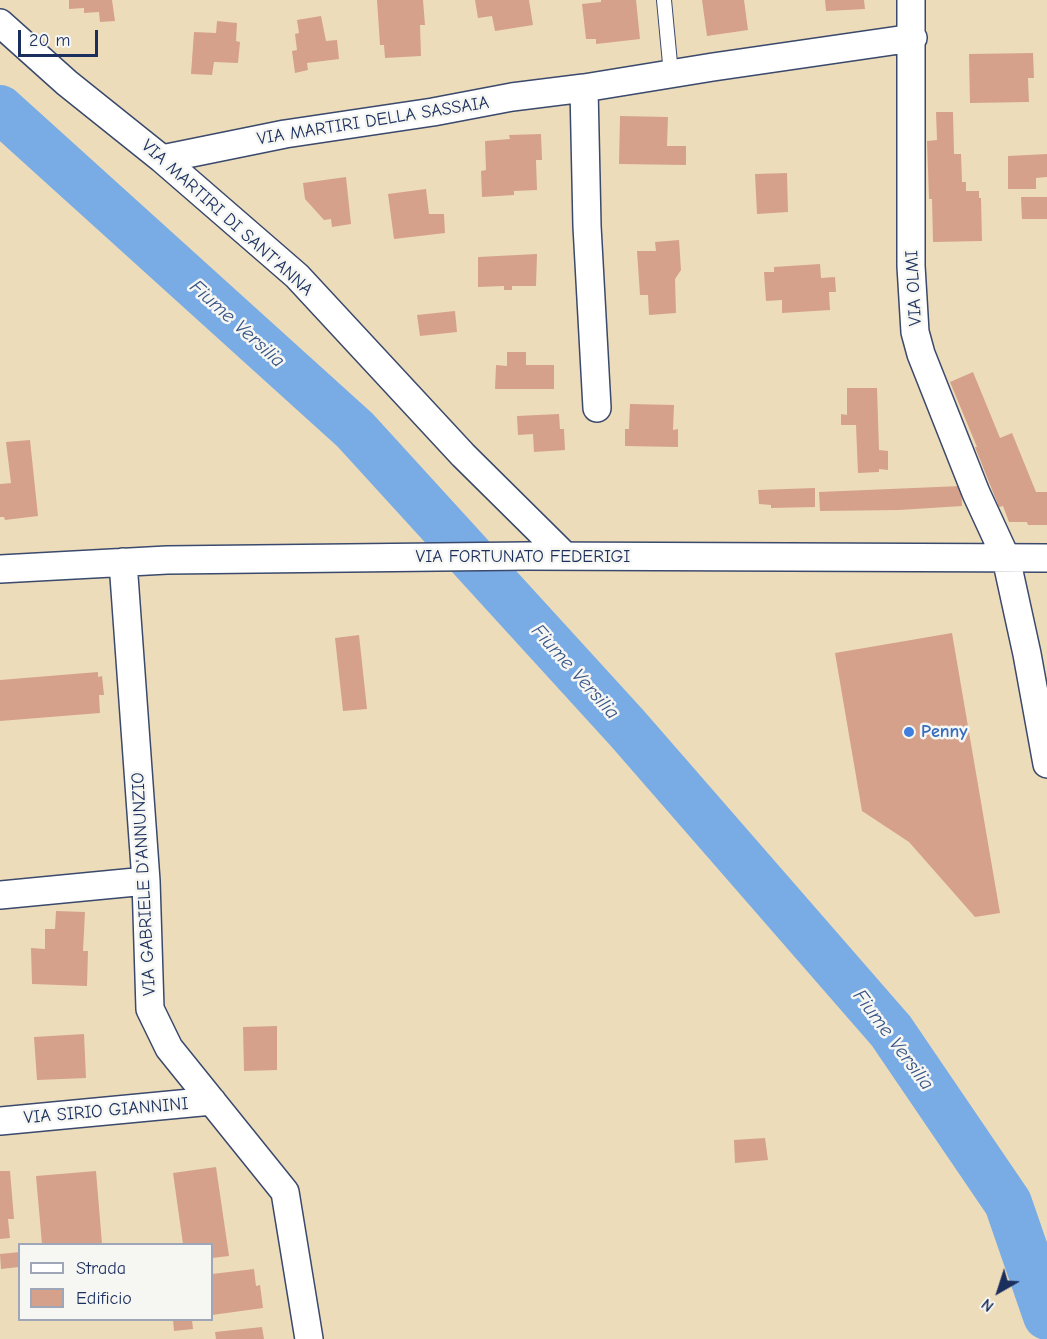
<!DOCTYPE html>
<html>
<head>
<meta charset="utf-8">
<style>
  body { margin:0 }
  #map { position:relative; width:1047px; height:1339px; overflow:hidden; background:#eddcba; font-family:"Comic Neue",sans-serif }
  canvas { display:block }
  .legend { position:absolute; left:18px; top:1243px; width:195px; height:78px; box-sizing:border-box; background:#f6f6f2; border:2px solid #9ea6b7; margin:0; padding:8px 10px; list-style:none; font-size:18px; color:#1b2f5e }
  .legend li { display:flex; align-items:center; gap:12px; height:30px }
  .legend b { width:30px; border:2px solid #9ea6b7 }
  .north { position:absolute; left:969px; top:1261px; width:60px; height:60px; -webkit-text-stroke:4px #f6f6f2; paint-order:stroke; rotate:219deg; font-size:16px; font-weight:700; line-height:24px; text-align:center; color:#1b2f5e }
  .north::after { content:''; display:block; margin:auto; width:21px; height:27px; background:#1b2f5e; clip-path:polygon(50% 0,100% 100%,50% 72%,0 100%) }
  .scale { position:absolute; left:18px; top:30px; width:80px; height:27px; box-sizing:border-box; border:3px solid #1b2f5e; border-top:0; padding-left:8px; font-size:18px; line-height:21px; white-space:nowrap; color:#1b2f5e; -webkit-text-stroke:4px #f6f6f2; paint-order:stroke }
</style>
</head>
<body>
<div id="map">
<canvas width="1047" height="1339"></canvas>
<ul class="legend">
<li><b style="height:8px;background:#fff"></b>Strada</li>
<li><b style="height:16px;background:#d5a18a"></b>Edificio</li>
</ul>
<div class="north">N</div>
<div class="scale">20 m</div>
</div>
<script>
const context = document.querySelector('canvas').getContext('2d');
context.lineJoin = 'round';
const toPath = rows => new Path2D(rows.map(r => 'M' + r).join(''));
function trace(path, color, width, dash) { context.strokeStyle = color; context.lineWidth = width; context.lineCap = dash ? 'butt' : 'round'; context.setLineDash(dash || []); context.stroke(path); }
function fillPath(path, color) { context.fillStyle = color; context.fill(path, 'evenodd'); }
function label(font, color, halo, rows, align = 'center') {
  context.font = font + ' "Comic Neue",sans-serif'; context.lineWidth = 5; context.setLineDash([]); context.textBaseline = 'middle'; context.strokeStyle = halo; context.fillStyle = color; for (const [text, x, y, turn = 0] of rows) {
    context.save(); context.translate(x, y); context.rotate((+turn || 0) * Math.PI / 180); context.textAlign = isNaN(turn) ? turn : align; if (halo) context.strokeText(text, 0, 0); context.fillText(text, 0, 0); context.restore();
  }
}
trace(toPath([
  [0,109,355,430,627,728,891,1031,1008,1203,1047,1316]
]), '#79ace5', 48);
fillPath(toPath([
  [69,0,112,0,115,21,100,22,99,12,84,13,84,8,69,9],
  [377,0,423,0,425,25,420,25,421,56,385,58,384,45,380,45],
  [475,0,529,0,533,25,495,31,492,16,478,18],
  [601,0,636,0,640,39,596,44,596,39,586,39,582,4,601,2],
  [702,0,744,0,748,30,707,36],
  [825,0,864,0,865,9,826,11],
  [321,16,326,41,337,40,339,59,307,63,308,70,295,73,292,51,297,50,295,34,299,33,297,20],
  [217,21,237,23,236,41,240,42,238,63,214,62,212,75,191,74,194,32,216,33],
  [1033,53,1034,78,1028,78,1029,102,970,103,969,54],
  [936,112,953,112,954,154,961,154,962,182,966,182,966,191,979,191,979,198,981,198,982,241,933,242,932,199,929,199,927,141,937,140],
  [620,116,668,117,667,146,686,146,686,165,619,164],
  [541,134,542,160,536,160,537,190,514,191,514,195,482,197,481,171,486,170,485,141,510,139,509,135],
  [1047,154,1047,177,1036,178,1036,189,1008,189,1008,156],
  [787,173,788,212,757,214,755,174],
  [346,177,351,224,332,227,331,219,324,220,305,199,303,183],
  [426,189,429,214,444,214,445,233,394,239,388,194],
  [1021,197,1047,197,1047,219,1022,219],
  [679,240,681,270,675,279,676,313,649,315,648,295,640,295,637,251,656,251,655,242],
  [537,254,536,286,512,286,512,290,504,290,504,286,478,287,478,257],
  [820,264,821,278,835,277,836,292,829,292,830,310,782,313,782,300,766,301,764,272,774,272,774,267],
  [455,311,457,332,420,336,417,315],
  [507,352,526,352,526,365,554,365,554,389,495,389,496,365,507,366],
  [973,372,1000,438,1012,433,1036,492,1047,492,1047,525,1028,525,1027,522,1009,522,1003,506,999,507,975,447,977,447,950,382],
  [847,388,877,388,879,450,888,451,888,470,879,469,879,472,858,473,856,425,841,425,841,414,847,415],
  [630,404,674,405,673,430,678,429,678,447,625,446,625,429,629,429],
  [559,414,560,429,564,429,565,450,534,452,533,434,518,435,517,416],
  [30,440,38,516,5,520,4,517,0,517,0,484,11,483,6,442],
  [961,486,962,506,899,510,820,511,819,492],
  [815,488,815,507,771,508,771,505,759,504,758,490],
  [952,633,1000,913,975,917,909,842,862,811,835,653],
  [359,635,367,709,343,711,335,638],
  [98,672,98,677,102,676,104,695,99,695,100,713,0,721,0,680],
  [56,911,85,912,83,951,88,951,87,986,32,984,31,948,45,949,45,929,55,929],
  [277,1026,277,1070,244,1071,243,1027],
  [84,1034,86,1078,37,1080,34,1037],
  [765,1138,768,1160,735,1163,734,1140],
  [216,1167,229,1256,212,1258,212,1244,183,1244,173,1173],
  [0,1171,10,1171,14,1219,8,1219,10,1238,0,1239],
  [96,1171,102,1244,42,1244,36,1176],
  [20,1252,19,1267,1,1269,0,1254],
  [254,1269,256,1286,260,1285,263,1308,212,1315,212,1274],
  [173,1320,192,1320,193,1329,174,1331],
  [262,1327,264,1339,216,1339,215,1332]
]), '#d5a18a');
const service = toPath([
  [664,0,671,74]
]);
const minor = toPath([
  [911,0,911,266,915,332,921,354,976,493,1006,558,1027,654,1047,764],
  [0,23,67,83,162,159,297,276,463,455,565,556],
  [584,88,587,226,597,408],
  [162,159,285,134,433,112,512,97,584,88,713,67,913,38],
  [123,562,146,881,150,1009,169,1048,285,1192,309,1339],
  [0,569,167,560,528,556,1047,558],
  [0,895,146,881],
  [0,1121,212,1101]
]);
trace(service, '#3a496c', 16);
trace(minor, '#3a496c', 30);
trace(service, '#fff', 14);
trace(minor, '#fff', 27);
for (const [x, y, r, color] of [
  [909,732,6,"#3f7fe0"]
]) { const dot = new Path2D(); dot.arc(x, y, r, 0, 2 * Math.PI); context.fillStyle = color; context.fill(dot); trace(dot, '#f6f6f2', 2); }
label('18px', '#1b2f5e', '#f6f6f2', [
  ["VIA MARTIRI DELLA SASSAIA",373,121,-9],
  ["VIA MARTIRI DI SANT'ANNA",227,218,42],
  ["VIA OLMI",914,288,-93],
  ["VIA FORTUNATO FEDERIGI",523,557],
  ["VIA GABRIELE D'ANNUNZIO",144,884,-93],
  ["VIA SIRIO GIANNINI",106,1111,-5]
]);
label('bold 18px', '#366cbe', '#f6f6f2', [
  ["Penny",921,732]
], 'left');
label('italic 20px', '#375486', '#f6f6f2', [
  ["Fiume Versilia",237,324,42],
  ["Fiume Versilia",575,672,48],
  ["Fiume Versilia",893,1040,53]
]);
</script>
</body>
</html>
